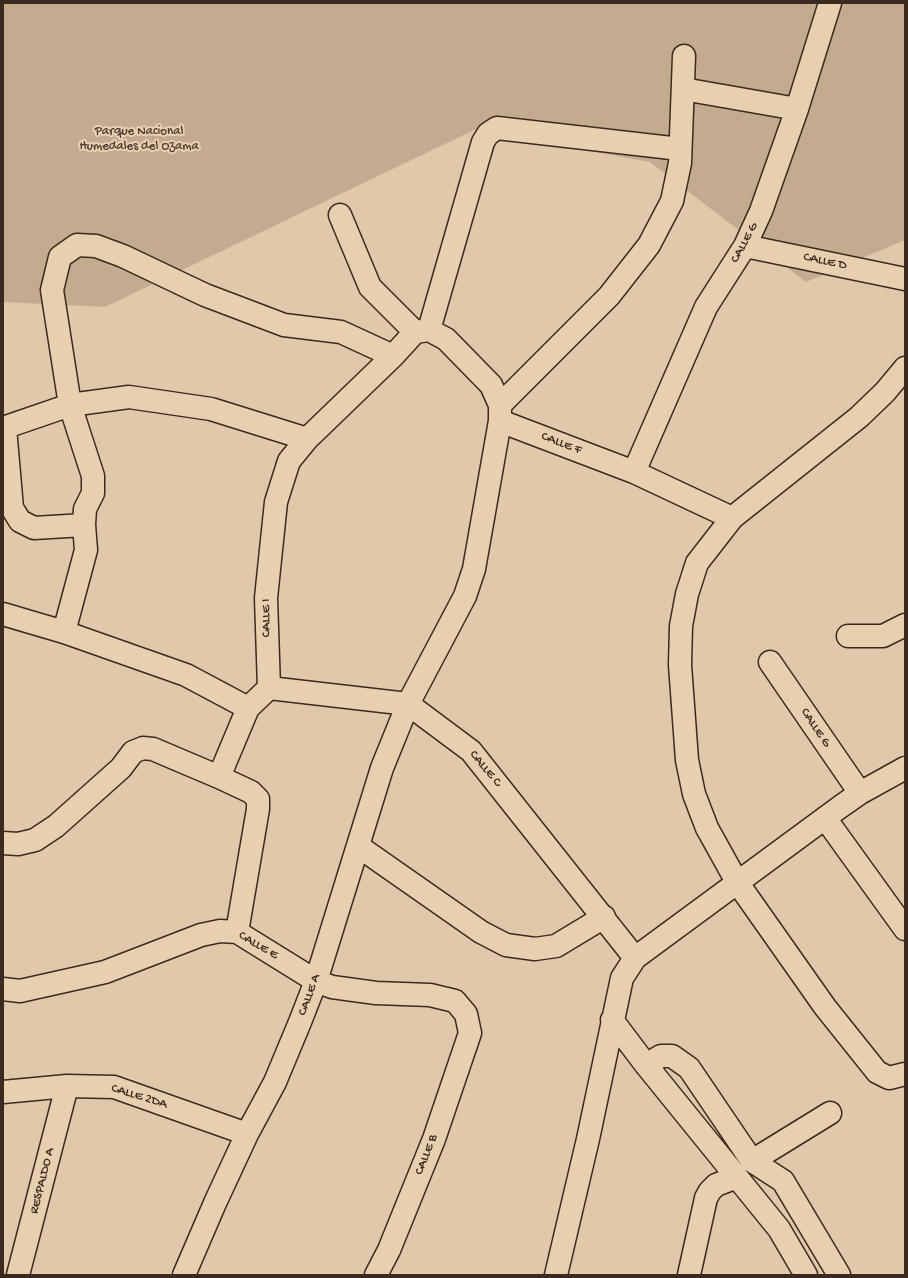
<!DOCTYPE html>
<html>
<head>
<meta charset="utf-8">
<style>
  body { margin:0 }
  #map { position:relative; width:908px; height:1278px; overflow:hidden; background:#e1c8aa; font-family:"Gochi Hand",sans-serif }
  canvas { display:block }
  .frame { position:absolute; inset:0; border:4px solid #3b2a1e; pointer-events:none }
</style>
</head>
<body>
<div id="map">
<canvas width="908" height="1278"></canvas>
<div class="frame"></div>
</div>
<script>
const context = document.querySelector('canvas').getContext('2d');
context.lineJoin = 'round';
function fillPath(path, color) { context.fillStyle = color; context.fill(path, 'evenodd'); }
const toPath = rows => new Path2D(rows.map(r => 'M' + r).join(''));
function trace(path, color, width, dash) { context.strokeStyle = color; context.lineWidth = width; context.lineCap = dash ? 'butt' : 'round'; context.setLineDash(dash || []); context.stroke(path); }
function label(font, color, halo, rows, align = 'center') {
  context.font = font + ' "Gochi Hand",sans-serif'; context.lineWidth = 4; context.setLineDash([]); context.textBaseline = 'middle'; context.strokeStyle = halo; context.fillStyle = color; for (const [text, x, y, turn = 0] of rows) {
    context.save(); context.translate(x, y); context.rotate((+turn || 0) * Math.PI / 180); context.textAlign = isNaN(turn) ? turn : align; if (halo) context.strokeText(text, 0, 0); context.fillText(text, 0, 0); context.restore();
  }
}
fillPath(toPath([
  [3,3,905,3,905,240,806,282,650,162,474,130,105,307,3,302]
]), '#c3ab90');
const minor = toPath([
  [683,89,797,109],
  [340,215,370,287,415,332],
  [745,246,905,279],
  [429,330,483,142,488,134,497,128,680,149],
  [429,330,446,339,491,385,500,405,500,421,634,472,732,518],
  [905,368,885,392,859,417,732,518,697,563,687,594,681,626,680,665,687,760,694,794,707,828,737,882,825,1007,877,1072,889,1078,905,1074],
  [500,405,609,296,649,245,672,201,680,163,684,56],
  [3,428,70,405,129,397,211,409,307,439],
  [5,428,12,508,20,521,34,528,84,525],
  [634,472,706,307,745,246,761,211,797,109,830,3],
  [3,614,64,632,186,675,248,708],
  [64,632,86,550,84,525,85,509,93,493,93,476,70,405,52,290,60,257,77,245,96,246,123,256,205,295,284,325,341,332,393,356],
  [848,636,883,636,905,625],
  [770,662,860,793],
  [269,688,408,704,471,751,635,958],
  [825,818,905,929],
  [3,843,18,844,35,840,56,826,121,768,133,752,143,748,153,749,219,777],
  [358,846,481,932,506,945,535,949,556,946,604,917],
  [237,932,258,809,258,799,251,792,219,777,248,708,269,688,266,598,276,502,289,461,307,439,393,356,415,332,429,330],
  [3,989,20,991,105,972,201,935,220,931,237,932,316,981,332,987,376,993,430,995,455,1001,466,1014,470,1033,434,1139,389,1250,376,1275],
  [612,1020,646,1065,779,1229,806,1275],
  [646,1065,661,1056,672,1056,689,1068,752,1161,783,1181,839,1275],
  [3,1092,67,1086,114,1087,247,1134],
  [752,1161,830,1113],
  [18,1275,67,1086],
  [184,1275,215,1203,247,1134,275,1082,300,1022,316,981,382,768,408,704,465,596,474,569,500,421],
  [556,1275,588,1139,622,978,635,958,840,807,860,793,905,768],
  [689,1275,706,1198,710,1191,716,1185,737,1177]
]);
trace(minor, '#3b2a1e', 25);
trace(minor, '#e8cfb0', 22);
label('13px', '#4f3d2f', '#e8cfb0', [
  ["Parque Nacional",139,132],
  ["Humedales del Ozama",139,147]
]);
label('13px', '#3b2a1e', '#e8cfb0', [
  ["CALLE G",745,243,-62],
  ["CALLE D",825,262,12],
  ["CALLE F",561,444,21],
  ["CALLE I",267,618,-91],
  ["CALLE G",815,728,56],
  ["CALLE C",485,769,50],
  ["CALLE E",258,946,30],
  ["CALLE A",310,995,-70],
  ["CALLE 2DA",139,1097,17],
  ["CALLE B",427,1155,-69],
  ["RESPALDO A",43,1181,-76]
]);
</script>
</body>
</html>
